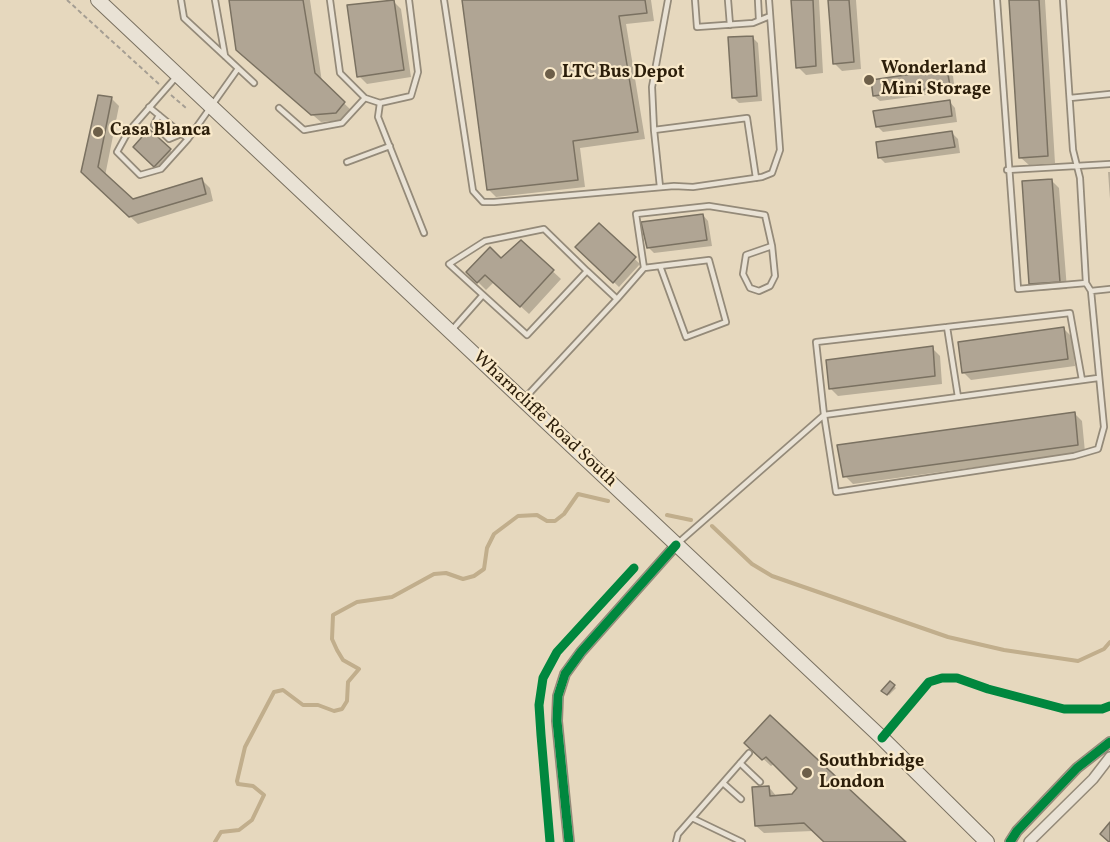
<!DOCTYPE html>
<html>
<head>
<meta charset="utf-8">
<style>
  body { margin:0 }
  canvas { display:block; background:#e6d8be }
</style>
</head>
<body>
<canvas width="1110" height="842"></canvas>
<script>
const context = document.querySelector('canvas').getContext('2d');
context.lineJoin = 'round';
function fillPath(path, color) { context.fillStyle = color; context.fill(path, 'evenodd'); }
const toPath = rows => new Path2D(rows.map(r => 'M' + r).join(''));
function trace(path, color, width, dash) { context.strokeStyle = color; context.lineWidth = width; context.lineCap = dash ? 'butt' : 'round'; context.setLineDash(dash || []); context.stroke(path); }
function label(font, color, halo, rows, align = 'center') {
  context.font = font + ' Vollkorn,serif'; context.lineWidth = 4.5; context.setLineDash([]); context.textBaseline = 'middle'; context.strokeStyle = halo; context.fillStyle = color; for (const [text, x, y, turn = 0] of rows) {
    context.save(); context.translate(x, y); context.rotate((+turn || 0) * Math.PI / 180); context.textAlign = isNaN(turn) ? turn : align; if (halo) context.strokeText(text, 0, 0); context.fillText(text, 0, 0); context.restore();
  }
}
fillPath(toPath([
  [231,0,310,0,322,82,352,111,344,120,321,122,246,58],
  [463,0,651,0,654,21,626,24,645,139,580,148,585,187,496,197,488,189],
  [792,0,819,0,823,73,806,75,798,67],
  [830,0,856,0,861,69,842,71,834,63],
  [1010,0,1045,0,1055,163,1029,165,1021,158],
  [393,1,401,9,411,77,367,84,359,76],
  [752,37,758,43,762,101,739,103,733,97],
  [947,71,953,76,955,91,880,101,874,96],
  [111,98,119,106,105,176,132,201,202,180,210,188,213,201,138,224,91,180],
  [950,102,955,108,957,122,883,132,877,126],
  [149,131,175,155,160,172,135,147],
  [952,133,958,139,960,153,885,163,879,157],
  [1108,172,1110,172,1110,199],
  [1051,180,1059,188,1067,289,1038,291,1030,283],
  [703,215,708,221,712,246,654,253,648,247],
  [599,225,640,264,619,287,577,247],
  [521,242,561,279,529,314,494,282,486,290,468,272,501,260],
  [1064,329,1072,337,1075,366,971,380,963,372],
  [932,348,940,356,942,384,838,396,831,389],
  [1074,413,1082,421,1085,452,853,484,845,476],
  [890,683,896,688,889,695,883,690],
  [746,743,903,842,826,842,813,831,764,833,756,826,769,787,777,797,792,796,799,788,774,764,771,766]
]), '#0003');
trace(toPath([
  [667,515,691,520],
  [712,526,752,564,772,576,948,637,1004,650,1078,661,1104,649,1110,642],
  [215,842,221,832,239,830,252,820,264,795,253,786,238,784,237,781,245,747,274,692,283,690,303,705,318,705,334,711,342,709,347,701,348,682,359,669,343,660,337,650,332,639,333,615,357,602,392,597,434,574,446,573,463,579,474,576,484,569,487,548,494,534,518,516,537,515,547,521,555,521,564,514,578,494,608,501]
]), '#c1ae8c', 4);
const building = toPath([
  [229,0,303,0,315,73,345,102,336,113,311,115,236,50,229,0],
  [394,0,404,70,357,77,347,5,394,0],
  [462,0,645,0,647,13,619,16,638,132,573,141,578,180,487,190,462,0],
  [791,0,813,0,816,66,796,68,791,0],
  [828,0,849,0,854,62,833,64,828,0],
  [1009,0,1039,0,1048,156,1019,158,1009,0],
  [753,36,757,96,732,98,728,37,753,36],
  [947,69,950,86,873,96,871,80,947,69],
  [98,95,112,97,98,167,133,199,202,178,206,194,129,217,81,172,98,95],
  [950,100,952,116,876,127,873,111,950,100],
  [149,129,171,149,154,167,133,147,149,129],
  [952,131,955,147,878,158,876,142,952,131],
  [1052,179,1060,282,1029,284,1022,181,1052,179],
  [703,214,707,240,647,248,641,222,703,214],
  [599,223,636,257,613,283,575,247,599,223],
  [521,240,554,270,520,307,485,275,477,283,466,272,490,247,501,258,521,240],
  [1064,327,1068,359,962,373,958,342,1064,327],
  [933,346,935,376,829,389,826,360,933,346],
  [1075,412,1078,445,843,477,837,445,1075,412],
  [890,681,895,685,887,695,881,691,890,681],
  [770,715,906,842,824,842,804,823,755,826,752,787,769,786,770,796,792,794,797,788,766,757,762,760,744,743,770,715],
  [1110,822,1110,842,1109,842,1100,834,1110,822]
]);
fillPath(building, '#b0a594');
trace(building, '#7a7161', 1.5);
const service = toPath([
  [181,0,184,18,254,83],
  [215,0,225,56],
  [444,0,473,191,483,202,494,202,674,186,693,187,762,177,772,173,780,150,769,0],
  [695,0,697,27,753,23,770,16],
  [728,0,730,25],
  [758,0,759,20],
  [997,0,1018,289,1086,283],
  [177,76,128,132,117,152,140,175,161,169,188,139,237,70],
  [365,98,380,103,411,96,418,72,409,0],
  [1070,98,1110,94],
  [380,103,378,117,424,233],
  [149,107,188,139],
  [279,108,304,130,342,123,365,98,340,73,330,0],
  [158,129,154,125,159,115],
  [654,130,652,87,668,0],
  [165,135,169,139,181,134],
  [347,162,390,146],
  [1007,170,1110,164],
  [660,187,654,130,747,118,756,178],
  [644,268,636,214,709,206,765,215,772,246,746,255,743,274,750,288,759,291,770,286,775,276,772,246],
  [1091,291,1110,289],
  [617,299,644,268,660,266,709,260,726,322,686,337,660,266],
  [947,327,816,342,824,415,1098,378],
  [452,330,482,296],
  [958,397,947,327,1070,313,1082,380],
  [525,398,617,299,587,271,527,335,449,264,485,241,544,229,587,271],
  [678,543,824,415,836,492,1074,456,1098,449,1104,427,1091,291,1086,283,1080,178,1073,150,1063,0],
  [740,763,760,782],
  [723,783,741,799],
  [692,818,742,842],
  [676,842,678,834,749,753]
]);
const minor = toPath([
  [569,842,557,721,558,696,565,674,581,652,676,545],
  [1010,842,1017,831,1077,768,1110,742],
  [1029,842,1093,779,1110,757]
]);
const secondary = toPath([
  [98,0,882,738,987,842]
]);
trace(service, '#948a79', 8);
trace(minor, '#948a79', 12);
trace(secondary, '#7a7161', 16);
trace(toPath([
  [67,0,160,85],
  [171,95,186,108]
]), '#a59e93', 2, [4.5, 3]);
trace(service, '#e9e2d5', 4.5);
trace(minor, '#e9e2d5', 9);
trace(secondary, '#e9e2d5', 14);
trace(toPath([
  [882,738,929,682,942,678,957,678,988,689,1064,709,1102,709,1110,706],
  [550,842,541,735,539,705,543,678,557,652,634,568],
  [569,842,557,721,558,696,565,674,581,652,676,545],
  [1010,842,1017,831,1077,768,1110,742]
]), '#00873e', 9);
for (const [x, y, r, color] of [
  [550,74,6,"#6d5f49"],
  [869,80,6,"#6d5f49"],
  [98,132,6,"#6d5f49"],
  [807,773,6,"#6d5f49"]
]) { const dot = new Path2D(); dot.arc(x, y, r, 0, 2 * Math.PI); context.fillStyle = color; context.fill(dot); trace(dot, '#f9e9ca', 2); }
label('bold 18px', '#2c1e0a', '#f9e9ca', [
  ["Wonderland",881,70],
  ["Mini Storage",881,91],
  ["LTC Bus Depot",562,74],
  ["Casa Blanca",110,132],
  ["Southbridge",819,763],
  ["London",819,784]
], 'left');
label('18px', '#2c1e0a', '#f9e9ca', [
  ["Wharncliffe Road South",544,420,43]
]);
</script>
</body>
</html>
